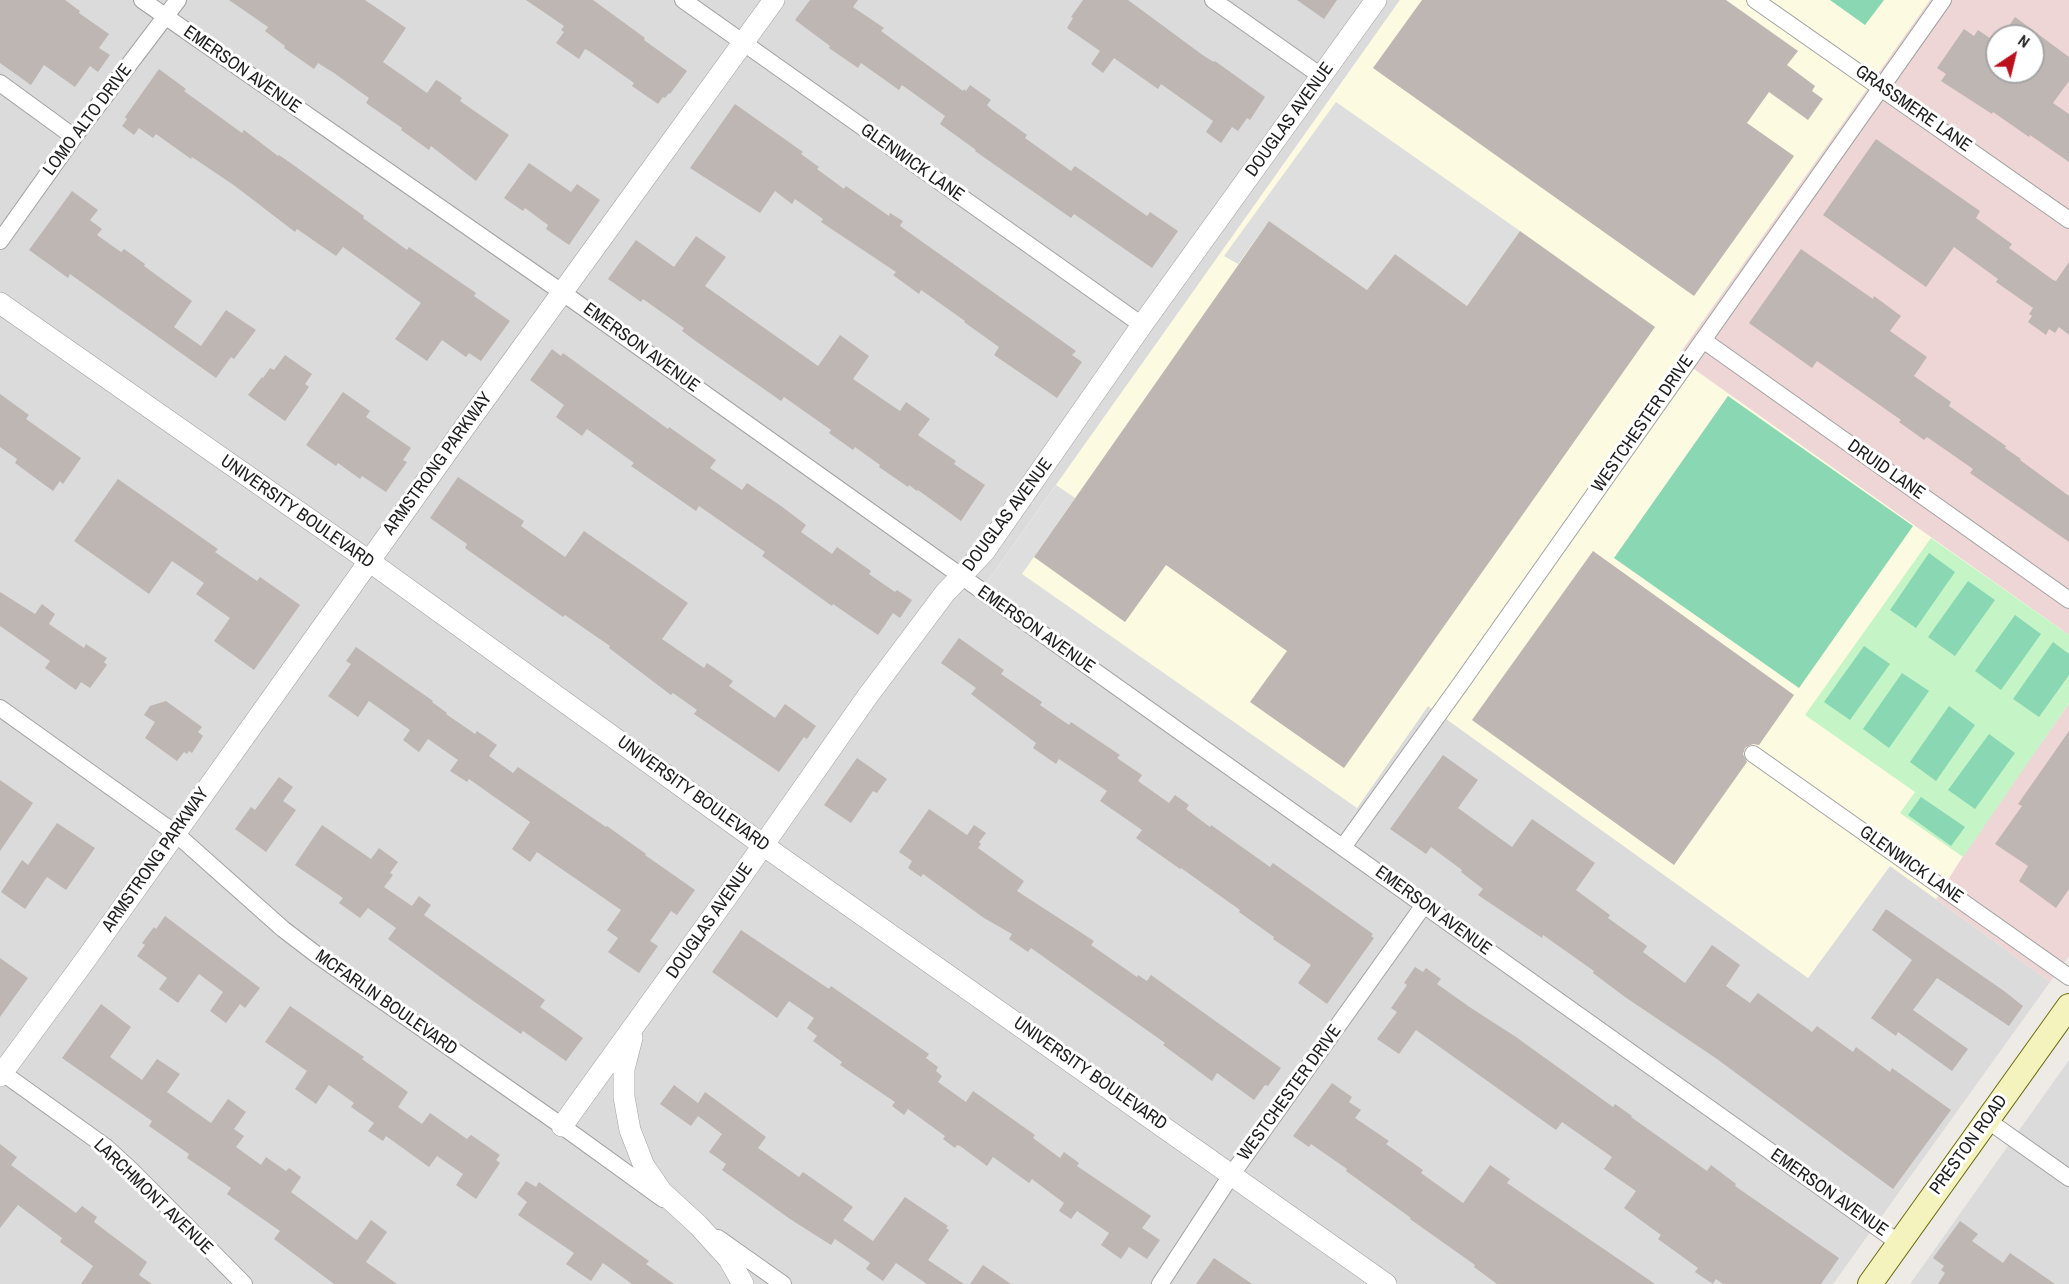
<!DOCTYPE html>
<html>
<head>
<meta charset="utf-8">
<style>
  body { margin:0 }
  #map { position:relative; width:2069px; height:1284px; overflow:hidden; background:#eeeae5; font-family:"Archivo Narrow",sans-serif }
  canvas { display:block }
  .north { position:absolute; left:1985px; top:24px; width:60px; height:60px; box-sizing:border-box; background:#fff; border:2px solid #a5a5a5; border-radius:50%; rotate:35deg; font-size:16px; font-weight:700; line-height:24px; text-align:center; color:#1e1e1e }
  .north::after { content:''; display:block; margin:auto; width:21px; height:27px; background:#bc101d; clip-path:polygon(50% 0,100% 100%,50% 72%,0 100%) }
</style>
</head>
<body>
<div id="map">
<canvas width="2069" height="1284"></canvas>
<div class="north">N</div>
</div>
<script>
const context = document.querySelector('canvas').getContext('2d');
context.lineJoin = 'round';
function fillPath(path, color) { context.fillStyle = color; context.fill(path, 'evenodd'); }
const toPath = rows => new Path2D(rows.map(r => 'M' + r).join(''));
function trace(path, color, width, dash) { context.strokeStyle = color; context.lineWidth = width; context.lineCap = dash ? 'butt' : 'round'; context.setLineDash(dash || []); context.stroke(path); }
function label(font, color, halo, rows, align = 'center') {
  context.font = font + ' "Archivo Narrow",sans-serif'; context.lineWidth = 6; context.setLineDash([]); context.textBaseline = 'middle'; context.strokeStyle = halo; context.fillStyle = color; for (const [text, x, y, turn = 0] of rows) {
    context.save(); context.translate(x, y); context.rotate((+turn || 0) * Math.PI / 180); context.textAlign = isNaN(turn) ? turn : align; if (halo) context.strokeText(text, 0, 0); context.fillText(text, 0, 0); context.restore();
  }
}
fillPath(toPath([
  [0,0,1400,0,985,585,1339,834,1428,706,1808,978,1890,866,2050,982,1833,1284,0,1284],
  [2069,1060,2069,1284,1910,1284]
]), '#dcdbdb');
fillPath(toPath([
  [1930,0,2069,0,2069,635,1677,358],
  [1997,36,2033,36,2033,72,1997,72],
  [2069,703,2069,956,2050,982,1936,899,1976,835]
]), '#eed6d6');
fillPath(toPath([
  [1400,0,1930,0,1677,357,2069,635,2069,703,1976,835,1936,899,1890,866,1808,978,1428,706,1339,834,985,585]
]), '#fcfae0');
fillPath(toPath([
  [1931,538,2069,635,2069,703,1963,857,1900,813,1915,792,1805,715]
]), '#c5f5c6');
fillPath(toPath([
  [1830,0,1884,0,1865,25],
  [1728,396,1913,526,1799,688,1614,558],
  [1929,553,1955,572,1916,628,1890,610],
  [1968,581,1995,600,1955,656,1928,637],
  [2015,615,2041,634,2001,690,1975,671],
  [2053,642,2069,654,2069,675,2039,717,2013,699],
  [1864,646,1890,664,1850,720,1824,702],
  [1902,673,1929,691,1889,748,1863,729],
  [1949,706,1975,725,1936,781,1910,762],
  [1989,734,2015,753,1975,809,1948,790],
  [1921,797,1965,827,1951,846,1908,815]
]), '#89d7b3');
fillPath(toPath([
  [1336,102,1520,231,1467,306,1395,254,1367,290,1269,221,1238,264,1224,256],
  [1056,485,1075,498,1022,574,1357,808,1339,834,985,585]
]), '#dedede');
fillPath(toPath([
  [0,0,65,0,80,11,79,13,109,34,99,48,110,55,98,72,90,66,75,87,44,65,31,85,0,63],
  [229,0,365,0,406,28,383,62,427,93,436,80,440,82,462,98,460,101,509,135,476,181,431,146,429,150,401,130,402,128,366,103,369,98,334,73,318,63,314,69,284,48,285,46,265,31,268,27],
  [526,0,593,0,645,38,644,40,687,71,670,94,669,93,665,98,663,97,658,104,632,86,634,83,589,51,585,49,579,59,556,43,564,32,561,30,564,26],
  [810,0,858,0,853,7,884,28,881,31,963,91,964,89,966,91,970,85,991,100,987,105,991,109,1027,135,1025,138,1071,171,1075,166,1147,216,1150,212,1178,231,1152,268,1074,214,1071,218,975,151,976,150,940,124,945,116,902,85,899,90,861,63,858,68,829,48,830,46,795,20],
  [1083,0,1128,0,1204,56,1214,62,1215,61,1265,97,1250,120,1247,118,1238,131,1232,127,1221,143,1206,132,1213,121,1161,84,1158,89,1114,58,1103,73,1091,64,1100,51,1067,28,1073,18,1071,17],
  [1297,0,1337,0,1324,19],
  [1422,0,1726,0,1798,51,1787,65,1815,86,1812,91,1823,99,1808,120,1769,92,1747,123,1794,156,1694,296,1373,68],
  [2015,17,2069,57,2069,81,2053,103,2069,114,2069,162,2030,135,2029,137,1993,112,1992,114,1941,81,1946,74,1937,68,1964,29,1974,36,1978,30,1997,43,1997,72,2033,72,2033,36,2002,36],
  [159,69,186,89,184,91,242,133,244,130,278,156,279,155,292,164,364,216,363,218,407,250,409,247,476,293,474,296,510,321,481,361,469,353,466,357,442,340,427,361,395,339,421,303,343,247,336,256,297,229,295,232,235,186,192,157,191,159,156,134,153,138,139,128,134,135,122,126,127,119,125,117],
  [735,104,803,152,801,154,819,167,817,169,844,189,846,186,889,216,890,213,903,221,900,226,1076,351,1072,355,1082,362,1057,398,994,355,999,347,964,322,965,321,921,290,919,294,893,275,896,272,821,222,823,219,795,199,792,204,775,191,760,213,690,168],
  [1876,139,1980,211,1976,218,2012,244,2009,248,2053,280,2056,281,2069,262,2069,335,2059,327,2055,333,2049,329,2046,335,2028,322,2032,316,2029,314,2033,308,1996,282,1998,279,1954,247,1926,287,1823,215],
  [529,163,571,192,577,184,600,200,569,245,546,229,548,225,525,208,523,211,504,198],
  [72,191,98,210,90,220,102,229,97,235,121,252,124,249,145,264,144,266,192,301,174,327,201,346,226,310,256,330,234,359,231,357,216,378,70,274,68,278,29,250],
  [1269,221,1367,290,1395,254,1467,306,1520,231,1655,327,1344,768,1250,702,1287,651,1166,565,1125,622,1034,557],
  [696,236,726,257,705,286,818,366,840,335,869,356,853,379,900,411,906,402,930,419,918,435,956,461,954,464,985,485,961,521,918,490,917,491,909,485,908,487,879,467,880,465,855,447,853,450,829,433,831,430,784,397,781,401,697,342,682,331,684,328,643,299,641,302,608,279,636,240,674,267],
  [1801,249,1873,299,1874,296,1901,316,1890,331,1927,357,1914,376,1951,402,1949,406,2006,446,2005,448,2021,459,2020,460,2069,496,2069,542,1970,473,1973,469,1927,437,1924,440,1899,422,1901,420,1817,361,1812,368,1749,323],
  [552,349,561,356,563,353,668,429,669,427,716,460,710,468,742,490,747,483,781,506,806,525,801,532,832,554,837,547,871,571,869,574,895,592,897,590,912,600,900,618,893,613,878,635,833,604,832,606,762,556,765,552,699,506,696,511,631,466,634,463,587,429,582,436,556,417,564,405,530,380],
  [285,355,312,374,305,384,309,387,285,421,248,395,262,377,263,378,270,368,274,370],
  [343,392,370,411,366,417,411,448,403,460,407,462,386,492,362,476,360,479,338,463,336,466,306,445],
  [0,394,29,415,26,419,81,458,63,484,60,481,53,491,15,463,17,459,0,447],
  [458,477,524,521,521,526,565,557,584,531,688,603,662,639,704,668,707,663,733,681,729,686,775,718,785,704,816,726,807,739,804,737,779,772,694,714,697,710,673,693,671,695,609,648,610,646,565,615,563,617,465,548,467,544,430,518],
  [118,479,218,549,215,552,257,581,260,577,300,605,254,670,214,641,230,618,196,594,204,583,172,561,149,594,74,541],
  [1593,551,1794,695,1759,745,1753,744,1745,748,1743,754,1747,762,1674,865,1472,720],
  [0,592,35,614,42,604,55,614,49,624,84,648,86,644,107,658,104,662,107,665,90,688,81,682,76,690,45,668,50,661,0,626],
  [959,638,1004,670,1001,674,1042,702,1040,705,1069,725,1071,722,1120,755,1117,758,1142,775,1138,781,1169,803,1175,795,1189,805,1186,809,1210,827,1211,825,1270,867,1273,863,1373,934,1371,936,1374,938,1327,1004,1298,983,1311,965,1273,939,1274,937,1239,912,1240,910,1181,868,1180,869,1136,838,1142,830,1100,801,1107,791,1059,759,1056,764,1033,748,1036,743,971,694,976,688,941,663],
  [356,647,433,701,432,702,447,713,446,714,475,734,477,731,497,745,489,756,513,773,518,767,606,827,607,826,646,854,645,855,695,890,677,915,671,911,650,941,658,946,639,973,608,952,618,938,607,930,621,910,537,852,530,862,512,849,530,822,469,779,467,782,450,771,458,760,428,739,419,752,403,740,410,730,369,701,358,717,328,696,351,664,346,661],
  [166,701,202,727,198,732,203,736,192,753,189,751,187,754,184,752,177,761,145,738,155,722,144,715,150,706],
  [2069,731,2069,889,2056,908,2019,881,2028,866,1995,844,2022,806,2018,804],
  [1443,755,1478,780,1458,808,1512,847,1532,819,1595,863,1576,890,1610,915,1608,918,1647,946,1643,952,1685,983,1712,945,1740,965,1726,986,1750,1003,1758,993,1812,1032,1817,1026,1853,1052,1856,1047,1890,1072,1892,1068,1951,1110,1893,1189,1717,1059,1625,997,1593,973,1594,971,1543,935,1542,938,1478,895,1483,889,1461,872,1462,870,1431,847,1426,854,1390,829],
  [857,758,887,779,877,793,873,791,851,823,824,805],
  [279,777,293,787,283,801,296,810,266,852,235,829,251,807,255,810],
  [0,780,33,803,0,851],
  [929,809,967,835,974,825,986,833,979,842,981,844,978,848,1024,881,1017,891,1094,941,1091,945,1137,977,1138,975,1147,981,1151,975,1281,1068,1268,1086,1265,1085,1254,1100,1217,1073,1212,1081,1163,1045,1165,1043,1031,948,1028,952,1009,939,1012,934,984,918,923,874,921,877,908,868,912,861,899,852],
  [57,823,95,848,66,890,47,877,25,909,1,892,22,860,28,865],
  [322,825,371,859,379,848,398,862,390,873,393,875,384,887,412,906,419,896,431,905,424,915,545,1000,540,1007,583,1038,566,1061,523,1031,521,1034,469,998,388,939,396,928,368,908,360,918,339,903,343,898,295,865],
  [1886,909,2004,991,2023,1006,2009,1026,1937,978,1913,1010,1968,1049,1952,1071,1898,1032,1896,1036,1871,1018,1912,960,1872,930],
  [165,916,260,988,245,1008,240,1004,226,1023,210,1011,223,992,199,974,178,1003,159,989,167,978,137,956,145,945,142,943,154,927,156,929],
  [741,930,829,989,831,986,929,1054,926,1058,938,1067,936,1071,942,1076,938,1082,966,1102,973,1091,1035,1135,1033,1138,1060,1158,1064,1152,1079,1163,1077,1166,1151,1216,1142,1228,1160,1240,1147,1259,1129,1247,1121,1259,1101,1245,1109,1233,1077,1211,1071,1219,1059,1211,1064,1203,1032,1179,1029,1183,993,1157,987,1166,960,1146,957,1145,955,1148,943,1139,945,1136,908,1109,904,1115,892,1106,895,1102,840,1065,842,1062,813,1041,817,1036,807,1028,814,1018,789,1001,777,1018,712,972],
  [0,958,28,978,0,1017],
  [1415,967,1423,972,1426,968,1441,979,1437,984,1471,1008,1516,1037,1613,1107,1615,1104,1632,1116,1631,1117,1707,1171,1711,1165,1736,1184,1735,1186,1839,1258,1821,1284,1723,1284,1716,1279,1713,1284,1695,1272,1698,1268,1658,1239,1661,1235,1624,1208,1636,1191,1604,1169,1612,1157,1562,1122,1556,1130,1416,1030,1399,1054,1377,1039,1397,1012,1391,1008,1407,985,1404,983],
  [101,1004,131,1027,110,1057,142,1080,157,1059,180,1074,167,1092,211,1123,228,1099,246,1112,234,1129,244,1136,236,1147,261,1165,266,1157,286,1171,289,1168,301,1177,291,1192,355,1239,357,1240,371,1220,387,1232,366,1262,397,1284,334,1284,274,1239,280,1231,227,1194,231,1188,187,1158,189,1154,149,1126,152,1121,62,1058],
  [290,1006,364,1057,362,1059,408,1092,398,1107,422,1124,430,1113,467,1139,471,1135,500,1155,496,1160,500,1163,476,1199,456,1185,463,1174,437,1156,429,1167,386,1136,383,1141,368,1131,374,1123,351,1107,354,1103,329,1085,316,1104,295,1089,307,1071,265,1042],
  [1332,1083,1352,1097,1349,1102,1361,1110,1355,1118,1389,1141,1386,1144,1423,1170,1421,1173,1463,1203,1490,1165,1510,1179,1507,1183,1655,1284,1497,1284,1474,1267,1475,1265,1410,1219,1411,1218,1346,1171,1347,1169,1311,1144,1309,1147,1293,1136],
  [674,1085,698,1103,705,1092,766,1137,758,1148,799,1177,803,1172,853,1207,843,1220,873,1241,905,1197,948,1226,946,1228,949,1230,928,1260,964,1284,927,1284,896,1263,883,1281,866,1269,870,1263,835,1239,831,1245,790,1219,722,1170,726,1164,709,1152,722,1134,698,1116,691,1126,660,1104],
  [0,1144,17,1157,11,1165,76,1213,82,1206,97,1217,94,1222,147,1262,139,1275,152,1284,81,1284,93,1266,60,1242,62,1238,18,1205,0,1228],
  [526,1181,536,1187,539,1182,568,1203,649,1261,646,1264,674,1284,632,1284,603,1263,591,1281,566,1264,574,1253,518,1215,527,1202,517,1194],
  [1960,1221,1978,1234,1972,1241,2003,1263,2010,1253,2055,1284,1938,1284,1945,1273,1941,1270,1944,1266,1933,1258],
  [1214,1258,1252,1284,1196,1284],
  [983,1265,1011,1284,970,1284]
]), '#beb6b2');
const minor = toPath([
  [142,0,563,293,1899,1243],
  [683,0,1142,325],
  [1213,0,1321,76],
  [1755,0,2069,220],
  [0,83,74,137],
  [0,241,74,137,178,0],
  [1703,340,2069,600],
  [0,708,175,833,283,929,317,955,562,1126,663,1199],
  [1753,754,2069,977],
  [1343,847,1459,686,1943,0],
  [0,1071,106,1147,132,1171,244,1284],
  [1987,1120,2069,1178],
  [718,1238,783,1284],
  [1160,1284,1232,1174,1424,905]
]);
const tertiary = toPath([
  [0,303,369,561,763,845,1386,1284],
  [632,1038,624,1069,624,1097,630,1130,644,1166,662,1192,698,1225,729,1259,743,1284],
  [0,1076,86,959,472,417,774,0],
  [562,1126,729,894,867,697,945,593,984,552,1142,325,1376,0]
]);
const secondary = toPath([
  [1870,1284,2069,1006]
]);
trace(minor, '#a2a2a2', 18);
trace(tertiary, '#a2a2a2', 22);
trace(secondary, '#696c0e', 26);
trace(minor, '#fff', 16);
trace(tertiary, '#fff', 21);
trace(secondary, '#f4f3bd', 24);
label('18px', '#1e1e1e', '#fff', [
  ["EMERSON AVENUE",242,70,35],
  ["GRASSMERE LANE",1913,109,35],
  ["LOMO ALTO DRIVE",88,120,-53],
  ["DOUGLAS AVENUE",1290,120,-54],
  ["GLENWICK LANE",912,163,35],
  ["EMERSON AVENUE",641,348,36],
  ["WESTCHESTER DRIVE",1643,424,-55],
  ["ARMSTRONG PARKWAY",438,464,-54],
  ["DRUID LANE",1886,470,35],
  ["UNIVERSITY BOULEVARD",297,512,35],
  ["DOUGLAS AVENUE",1008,515,-53],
  ["EMERSON AVENUE",1036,630,35],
  ["UNIVERSITY BOULEVARD",693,794,36],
  ["ARMSTRONG PARKWAY",156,860,-55],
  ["GLENWICK LANE",1911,865,35],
  ["EMERSON AVENUE",1433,911,36],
  ["DOUGLAS AVENUE",710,921,-55],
  ["MCFARLIN BOULEVARD",386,1003,35],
  ["UNIVERSITY BOULEVARD",1090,1074,35],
  ["WESTCHESTER DRIVE",1290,1093,-54],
  ["PRESTON ROAD",1969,1145,-54],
  ["EMERSON AVENUE",1829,1193,35],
  ["LARCHMONT AVENUE",153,1197,44]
]);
</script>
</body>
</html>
